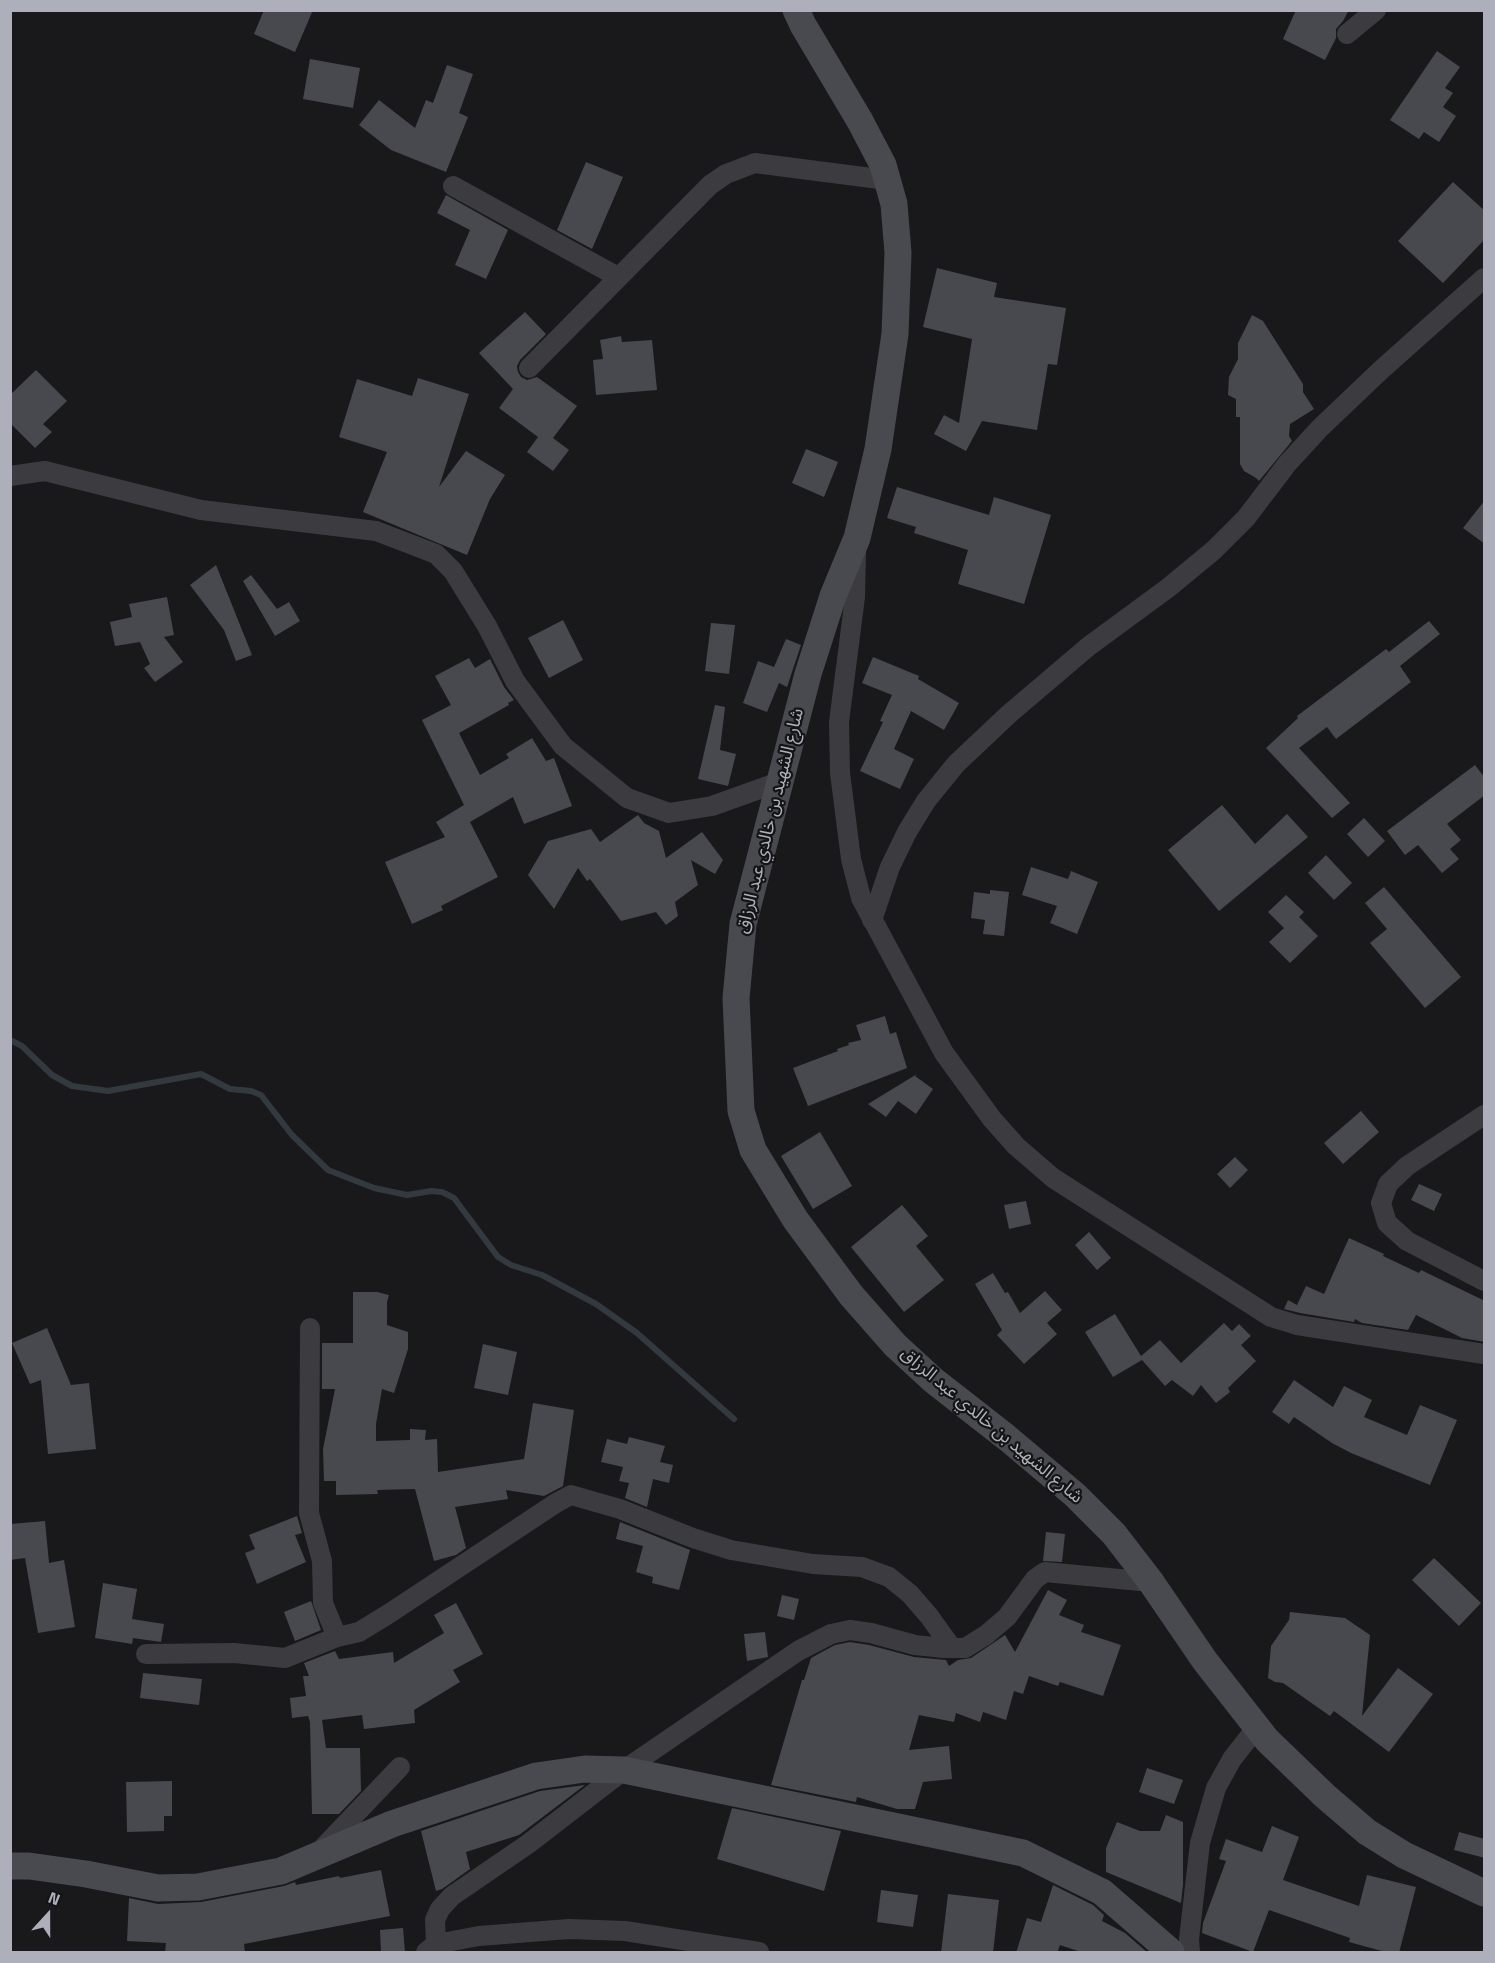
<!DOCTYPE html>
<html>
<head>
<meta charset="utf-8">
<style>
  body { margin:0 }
  #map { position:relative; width:1495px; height:1963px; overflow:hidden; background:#19191b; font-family:"Titillium Web",sans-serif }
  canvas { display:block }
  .frame { position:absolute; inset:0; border:12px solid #adb0ba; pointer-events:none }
  .north { position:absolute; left:18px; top:1885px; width:60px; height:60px; -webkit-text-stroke:4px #141416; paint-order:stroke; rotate:21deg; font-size:16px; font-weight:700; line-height:24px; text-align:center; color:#adb0ba }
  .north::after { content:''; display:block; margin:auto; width:21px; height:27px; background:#adb0ba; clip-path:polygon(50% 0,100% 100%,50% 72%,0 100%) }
</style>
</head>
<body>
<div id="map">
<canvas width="1495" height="1963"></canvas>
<div class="frame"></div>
<div class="north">N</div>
</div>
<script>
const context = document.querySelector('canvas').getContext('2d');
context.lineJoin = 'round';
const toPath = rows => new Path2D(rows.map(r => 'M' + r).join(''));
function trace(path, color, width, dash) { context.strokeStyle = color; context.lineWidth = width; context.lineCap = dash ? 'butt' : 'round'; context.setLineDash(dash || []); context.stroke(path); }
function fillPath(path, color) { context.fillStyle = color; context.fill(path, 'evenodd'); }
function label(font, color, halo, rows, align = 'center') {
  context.font = font + ' "Titillium Web","Noto Sans Arabic",sans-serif'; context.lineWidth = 4.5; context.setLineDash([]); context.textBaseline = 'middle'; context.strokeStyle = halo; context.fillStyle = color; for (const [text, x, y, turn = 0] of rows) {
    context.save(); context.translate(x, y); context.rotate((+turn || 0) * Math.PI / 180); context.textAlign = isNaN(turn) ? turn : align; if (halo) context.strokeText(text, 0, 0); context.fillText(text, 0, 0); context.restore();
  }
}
trace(toPath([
  [10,1040,22,1046,52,1075,72,1086,108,1091,201,1074,230,1089,251,1091,261,1095,292,1135,328,1170,374,1188,407,1195,431,1191,442,1192,454,1198,498,1257,511,1265,542,1275,596,1304,637,1333,734,1419]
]), '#323a40', 6);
fillPath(toPath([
  [264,10,313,10,295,52,254,34],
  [1296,10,1349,10,1343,21,1336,29,1336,38,1325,60,1283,39],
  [1437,51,1460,67,1445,88,1453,93,1443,107,1456,116,1439,142,1424,132,1419,139,1390,120],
  [310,59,360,68,353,108,303,99],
  [447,65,473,74,459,113,468,117,446,172,391,150,359,125,379,100,415,128,426,100,433,103],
  [586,162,623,177,592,249,557,230],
  [1453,182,1485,211,1485,239,1443,283,1398,241],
  [446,195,508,230,486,279,455,265,470,230,437,213],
  [937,268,997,283,994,297,1066,308,1057,365,1048,364,1037,430,982,421,966,451,934,434,944,415,959,423,972,339,923,327],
  [525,312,546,334,520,360,517,366,518,372,521,377,527,380,537,377,577,406,553,438,569,450,553,471,527,452,538,437,499,408,513,389,479,353],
  [1252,315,1263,321,1303,384,1303,392,1314,409,1290,424,1289,436,1292,441,1259,481,1256,478,1244,471,1240,464,1240,417,1236,417,1236,399,1228,395,1229,377,1238,359,1238,343],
  [621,336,622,342,652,340,657,390,596,395,593,360,603,359,600,340],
  [36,370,67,401,43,424,52,432,35,448,10,423,10,395],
  [418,378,469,394,439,487,466,451,505,475,490,499,467,555,363,512,387,452,339,437,357,379,412,396],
  [806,449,838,462,824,497,792,483],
  [897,487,989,515,994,497,1051,515,1024,604,958,584,968,550,914,533,916,527,887,518],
  [1485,500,1485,544,1463,528],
  [216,565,252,655,236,661,224,630,190,585],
  [251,575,277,609,289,602,300,621,275,636,243,581],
  [167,597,174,635,164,637,183,662,155,682,144,668,150,664,140,642,115,646,110,622,132,617,129,604],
  [563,620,583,660,549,678,528,638],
  [1429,621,1440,634,1400,666,1411,682,1336,739,1327,727,1299,748,1350,803,1332,818,1266,748,1298,718,1297,716,1386,649,1389,652],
  [711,623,735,625,729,674,705,671],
  [786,639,801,645,787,687,779,683,767,712,743,703,758,661,774,667],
  [873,657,919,676,918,679,959,703,944,730,911,711,894,749,914,759,900,789,860,771,883,722,880,721,892,695,862,683],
  [469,658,475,668,490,659,504,687,514,700,508,703,509,705,459,733,480,775,509,758,506,754,532,738,546,761,554,758,572,806,524,824,513,797,470,822,498,877,441,906,443,910,412,924,385,862,445,837,436,822,464,805,422,720,451,705,435,676],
  [715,705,725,707,720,750,736,754,728,786,698,779],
  [1475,765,1485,778,1485,795,1447,824,1461,840,1450,849,1459,859,1442,873,1418,845,1405,855,1387,831],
  [1222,805,1255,844,1287,814,1308,837,1219,911,1168,850],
  [638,815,644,823,659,831,666,858,702,832,723,860,715,874,691,860,698,885,675,902,678,916,666,925,656,912,621,921,590,879,587,881,578,868,554,909,528,875,548,841,591,829,600,842],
  [1364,818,1385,841,1368,857,1347,834],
  [1326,855,1352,883,1334,900,1308,873],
  [1031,867,1068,879,1071,871,1098,882,1077,934,1050,923,1057,906,1022,895],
  [1384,887,1461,977,1425,1008,1370,943,1387,929,1365,903],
  [990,890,1009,892,1004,936,983,934,985,920,971,918,974,892,990,894],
  [1286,895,1304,912,1299,917,1318,936,1290,963,1269,942,1284,928,1268,912],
  [885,1016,890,1034,896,1032,907,1068,808,1106,793,1068,838,1051,837,1049,849,1045,848,1043,861,1040,856,1025],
  [917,1074,915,1076,933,1089,916,1114,898,1101,886,1117,868,1104],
  [1361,1111,1379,1132,1343,1164,1324,1143],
  [820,1132,852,1186,813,1209,781,1156],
  [1235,1157,1248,1170,1230,1188,1217,1174],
  [1419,1184,1442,1194,1434,1211,1411,1200],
  [1026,1201,1031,1224,1009,1229,1004,1205],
  [902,1205,928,1236,916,1246,944,1280,904,1312,851,1247],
  [1089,1232,1111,1258,1097,1270,1075,1245],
  [1349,1238,1384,1254,1383,1256,1419,1273,1421,1270,1485,1301,1485,1342,1462,1338,1416,1315,1408,1330,1362,1323,1355,1319,1354,1322,1300,1313,1284,1309,1288,1300,1297,1305,1306,1286,1324,1294],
  [993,1273,1005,1293,1008,1292,1020,1313,1045,1291,1062,1310,1047,1323,1057,1334,1024,1364,997,1335,1002,1330,975,1284],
  [353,1292,377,1292,389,1295,387,1302,387,1325,408,1332,408,1349,394,1393,382,1389,376,1424,376,1441,410,1440,410,1429,426,1430,425,1440,437,1439,438,1472,524,1459,533,1403,574,1410,563,1486,544,1496,506,1490,508,1499,455,1507,466,1548,456,1555,434,1561,415,1489,377,1490,378,1494,336,1495,336,1481,324,1481,323,1449,335,1389,322,1389,322,1343,353,1343],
  [1115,1314,1141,1356,1160,1340,1181,1363,1224,1323,1232,1331,1239,1324,1251,1336,1241,1345,1256,1361,1228,1388,1230,1392,1216,1403,1201,1385,1193,1396,1172,1380,1165,1386,1142,1360,1113,1377,1085,1332],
  [47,1328,71,1385,89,1383,96,1449,48,1454,41,1380,30,1384,12,1343],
  [483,1344,517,1352,508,1395,474,1388],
  [1294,1380,1333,1407,1344,1386,1372,1400,1364,1417,1407,1435,1420,1405,1457,1420,1430,1485,1351,1453,1332,1443,1294,1417,1289,1424,1272,1412],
  [629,1437,665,1446,660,1462,673,1465,669,1483,653,1479,647,1507,625,1498,629,1483,619,1481,623,1467,601,1462,607,1439,627,1444],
  [297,1516,302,1533,295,1535,306,1562,257,1584,245,1553,255,1549,249,1535],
  [45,1521,49,1563,64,1560,75,1627,38,1633,25,1558,10,1560,10,1524],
  [620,1522,690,1550,679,1590,652,1583,653,1577,636,1572,643,1546,616,1539],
  [1046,1532,1065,1534,1062,1562,1043,1561],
  [1434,1558,1481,1603,1459,1626,1412,1580],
  [103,1583,137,1589,132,1619,164,1624,161,1642,133,1638,132,1644,95,1638],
  [1048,1590,1067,1600,1059,1615,1084,1625,1081,1632,1121,1645,1103,1696,1060,1682,1058,1686,1029,1676,1023,1694,1014,1691,1006,1720,983,1712,980,1722,956,1713,954,1722,919,1715,909,1750,949,1746,952,1779,923,1782,915,1809,897,1809,857,1797,856,1802,771,1785,802,1680,804,1680,811,1658,835,1645,850,1642,869,1645,914,1657,946,1660,949,1666,958,1660,971,1658,1005,1635,1015,1652],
  [782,1595,799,1599,794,1620,777,1616],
  [311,1601,321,1630,295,1641,284,1612],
  [456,1603,483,1654,453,1670,460,1682,414,1710,415,1723,364,1729,362,1715,322,1720,326,1748,360,1748,361,1791,339,1814,312,1814,310,1722,308,1716,292,1718,290,1698,306,1696,303,1676,309,1676,304,1663,335,1651,339,1659,393,1652,394,1663,444,1633,434,1615],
  [1290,1612,1345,1618,1370,1635,1362,1716,1398,1668,1433,1694,1389,1752,1334,1711,1330,1716,1283,1683,1275,1682,1268,1678,1271,1646,1289,1620],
  [765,1632,768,1657,747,1661,744,1634],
  [143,1673,202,1679,199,1705,140,1698],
  [1147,1768,1183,1780,1174,1804,1139,1792],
  [172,1781,172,1816,164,1816,164,1831,127,1832,126,1782],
  [585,1785,519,1835,466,1852,470,1869,442,1889,436,1891,421,1831,540,1791],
  [732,1808,841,1831,824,1891,717,1859],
  [1166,1815,1183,1822,1183,1884,1181,1903,1106,1872,1106,1848,1117,1822,1140,1831,1160,1831],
  [1272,1826,1299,1837,1283,1880,1359,1906,1367,1875,1416,1887,1399,1953,1389,1953,1349,1942,1350,1938,1269,1910,1253,1952,1202,1933,1203,1923,1226,1861,1219,1859,1226,1839,1262,1852],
  [1459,1832,1485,1839,1485,1858,1454,1850],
  [381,1870,390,1916,244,1944,245,1953,165,1953,166,1943,127,1941,129,1898,158,1904,201,1902,284,1886,295,1882,296,1885,339,1876,340,1878],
  [1053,1885,1093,1905,1104,1915,1102,1921,1125,1933,1148,1953,1084,1953,1060,1945,1057,1953,1016,1953,1027,1918,1041,1922],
  [881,1890,918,1895,913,1927,877,1922],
  [948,1894,999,1900,993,1953,941,1953],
  [403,1928,405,1953,381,1953,380,1930]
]), '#48494e');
trace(toPath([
  [1347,34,1376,10],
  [453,186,618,277],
  [529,368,710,185,726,174,755,163,887,180],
  [10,476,45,471,201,510,376,531,436,554,453,571,487,626,515,681,563,746,627,798,669,813,712,806,779,782],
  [856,553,855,597,839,722,840,773,851,859,861,898,944,1053,992,1119,1016,1146,1053,1178,1271,1317,1297,1325,1484,1354],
  [872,920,890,867,907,832,926,801,956,764,1009,714,1089,646,1168,588,1214,550,1246,518,1287,464,1320,428,1381,370,1484,278],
  [1484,1115,1407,1166,1388,1184,1381,1203,1387,1223,1407,1241,1484,1281],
  [310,1328,309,1513,322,1561,323,1603,337,1637],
  [146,1654,234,1653,285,1658,337,1637,359,1632,390,1613,556,1503,571,1495,620,1509,693,1538,731,1550,813,1564,862,1567,889,1577,910,1594,929,1616,952,1648],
  [321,1850,400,1767],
  [436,1944,435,1920,440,1909,452,1896,528,1844,624,1770,798,1651,831,1634,850,1630,871,1633,915,1645,944,1648,965,1648,986,1635,1007,1617,1035,1579,1045,1572,1151,1582],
  [426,1952,436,1944,479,1936,569,1929,625,1931,759,1952],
  [1190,1952,1189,1939,1200,1843,1216,1788,1232,1759,1257,1727]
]), '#3b3b40', 20);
trace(toPath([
  [796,10,803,25,860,121,883,165,894,204,898,253,895,334,878,449,857,538,833,596,808,674,743,924,736,998,741,1111,753,1150,795,1219,851,1295,895,1345,933,1380,1006,1437,1075,1495,1114,1534,1151,1582,1205,1661,1267,1740,1325,1796,1367,1832,1404,1855,1484,1893],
  [10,1866,29,1866,86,1874,158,1888,198,1887,281,1871,392,1824,536,1776,585,1769,624,1770,1023,1853,1102,1892,1171,1952]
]), '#494a50', 27);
label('18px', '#adb0ba', '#141416', [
  ["شارع الشهيد بن خالدي عبد الرزاق",771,821,-76],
  ["شارع الشهيد بن خالدي عبد الرزاق",991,1426,40]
]);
</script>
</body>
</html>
